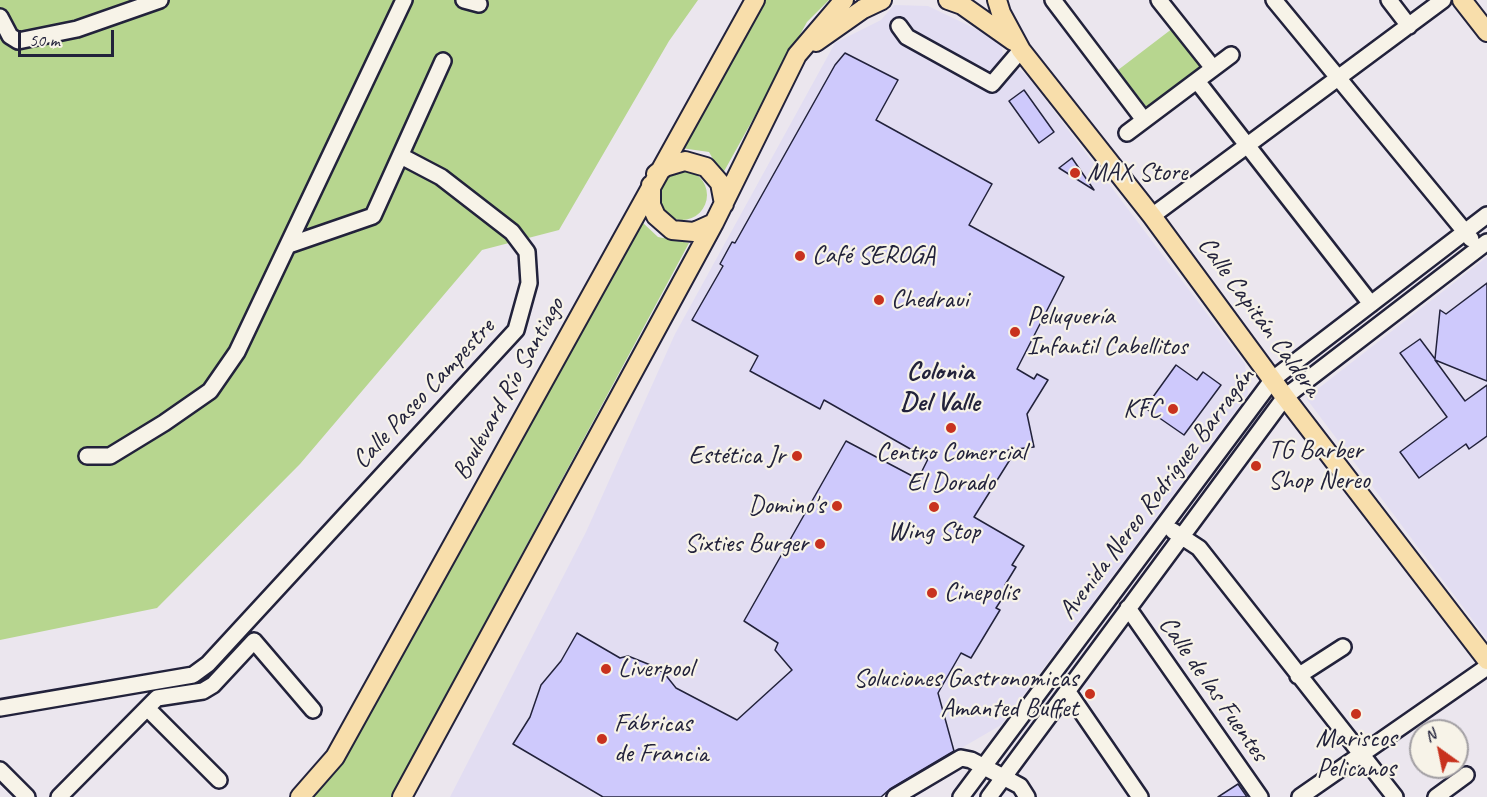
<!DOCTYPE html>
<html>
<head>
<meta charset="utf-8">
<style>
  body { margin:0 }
  #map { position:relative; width:1487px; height:797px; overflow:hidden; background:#ebe6ee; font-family:Caveat,sans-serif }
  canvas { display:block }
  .north { position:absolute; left:1409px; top:719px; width:60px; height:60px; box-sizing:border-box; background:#f7f3e8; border:2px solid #a29fa3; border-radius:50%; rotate:327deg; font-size:16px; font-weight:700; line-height:24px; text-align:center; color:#22223b }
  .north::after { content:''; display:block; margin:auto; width:21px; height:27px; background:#c8321e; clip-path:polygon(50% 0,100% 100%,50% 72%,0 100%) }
  .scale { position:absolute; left:18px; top:30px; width:96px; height:27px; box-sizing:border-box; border:3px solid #22223b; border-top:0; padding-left:8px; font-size:18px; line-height:21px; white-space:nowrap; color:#22223b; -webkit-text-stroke:4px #f7f3e8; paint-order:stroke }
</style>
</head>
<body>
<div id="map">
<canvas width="1487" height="797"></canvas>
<div class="north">N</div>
<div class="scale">50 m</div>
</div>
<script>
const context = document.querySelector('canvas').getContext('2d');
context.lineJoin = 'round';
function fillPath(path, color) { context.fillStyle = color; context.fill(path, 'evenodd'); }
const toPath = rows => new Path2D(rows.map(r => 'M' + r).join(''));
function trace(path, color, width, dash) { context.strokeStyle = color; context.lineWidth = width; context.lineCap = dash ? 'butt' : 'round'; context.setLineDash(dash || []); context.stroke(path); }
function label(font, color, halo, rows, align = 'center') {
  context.font = font + ' Caveat,sans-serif'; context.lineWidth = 4.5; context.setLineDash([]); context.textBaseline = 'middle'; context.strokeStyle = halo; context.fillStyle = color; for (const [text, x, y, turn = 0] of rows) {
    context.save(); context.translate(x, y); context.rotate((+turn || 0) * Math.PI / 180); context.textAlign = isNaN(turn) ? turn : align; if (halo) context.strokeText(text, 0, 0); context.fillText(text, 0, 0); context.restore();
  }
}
fillPath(toPath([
  [894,5,928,6,1001,41,1003,55,1029,78,1245,364,1248,394,1001,725,889,790,881,797,450,797,586,532,675,334,835,43,881,20],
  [1487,257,1487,639,1306,398]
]), '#e2ddf2');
fillPath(toPath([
  [0,0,698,0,669,41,559,230,482,250,300,464,157,608,0,640],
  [763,0,829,0,807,22,722,175,709,152,681,148],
  [1177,25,1207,64,1148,109,1118,70],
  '657 195a25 25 0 1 1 50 0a25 25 0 1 1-50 0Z',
  [642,222,658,237,689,243,391,797,309,797,475,523]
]), '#b7d68f');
const building = toPath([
  [845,53,898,80,876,120,992,184,969,225,1064,277,1017,369,1034,379,1037,374,1048,380,1027,414,1034,447,1008,450,1011,458,974,517,1024,546,1012,565,1016,567,1005,585,1009,588,996,608,1000,610,971,658,961,653,938,693,954,751,890,789,881,797,603,797,513,744,530,717,541,685,561,661,577,633,620,658,628,656,653,666,664,673,676,688,737,720,792,670,775,650,778,643,744,621,846,441,918,479,928,459,824,400,820,409,750,371,758,356,692,320,723,266,720,264,732,242,735,243,835,65,845,53],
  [1024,90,1054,132,1039,143,1009,101,1024,90],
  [1072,158,1094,190,1059,168,1072,158],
  [1487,283,1487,381,1435,360,1465,401,1487,385,1487,436,1469,449,1466,444,1419,478,1400,452,1447,417,1400,353,1420,339,1435,359,1440,310,1446,314,1487,283],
  [1176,365,1197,380,1203,372,1221,385,1184,435,1145,408,1176,365],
  [1238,784,1247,797,1218,797,1238,784]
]);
fillPath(building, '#cec9fc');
trace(building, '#22223b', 1.5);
const minor = toPath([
  [464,0,479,4],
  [1053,0,1144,120],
  [1159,0,1213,68],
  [1274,0,1471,239],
  [1389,0,1409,26],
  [0,17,10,36,18,41,77,29,160,0],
  [899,26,907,37,992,84,1021,50],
  [1197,81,1371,304],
  [1127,133,1231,55],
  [1152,216,1443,0],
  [289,245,373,216,443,61],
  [87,456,110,456,164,423,210,391,237,352,404,0],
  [1173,531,1199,548,1395,797],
  [1128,608,1260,797],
  [1298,676,1343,647],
  [1068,692,1140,797],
  [0,708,193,675,208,664,516,330,529,283,527,252,512,232,441,177,401,156],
  [147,708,219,780],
  [0,770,27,797],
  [59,797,157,698,203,691,213,685,254,641,313,710],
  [895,797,961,758,971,760,1005,778,1020,786,1027,797],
  [961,797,1273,379,1487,215],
  [989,797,1285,397,1487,242],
  [1300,797,1487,667],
  [1436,797,1466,775]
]);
const major = toPath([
  [948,0,962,5,1013,41],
  [997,0,1001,13,1021,50,1152,216,1285,397,1487,660],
  [1462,0,1487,32],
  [816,42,863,9,882,0],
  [656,174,665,167,685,161,706,167,720,183,724,204],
  [651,185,651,205,656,216,672,230,694,232,714,223],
  [300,797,335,757,755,0],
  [402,797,714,223,797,55,844,0]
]);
trace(minor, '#22223b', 20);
trace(major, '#22223b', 22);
trace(minor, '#f7f3e8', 15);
trace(major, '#f8deab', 18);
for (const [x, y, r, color] of [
  [1075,173,6,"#c8321e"],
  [800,256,6,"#c8321e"],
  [879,300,6,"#c8321e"],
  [1015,332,6,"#c8321e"],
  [1173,409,6,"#c8321e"],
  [951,428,6,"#c8321e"],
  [797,456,6,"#c8321e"],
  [1256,466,6,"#c8321e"],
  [837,506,6,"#c8321e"],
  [934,507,6,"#c8321e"],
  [820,544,6,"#c8321e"],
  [932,593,6,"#c8321e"],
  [606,669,6,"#c8321e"],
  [1090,694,6,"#c8321e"],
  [1356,714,6,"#c8321e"],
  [602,739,6,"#c8321e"]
]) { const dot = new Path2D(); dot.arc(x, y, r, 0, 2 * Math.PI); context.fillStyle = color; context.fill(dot); trace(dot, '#f7f3e8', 2); }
label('26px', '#22223b', '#f7f3e8', [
  ["MAX Store",1087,173],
  ["Café SEROGA",812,256],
  ["Chedraui",891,300],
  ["Peluquería",1027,317],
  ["Infantil Cabellitos",1027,347],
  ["KFC",1161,409,"right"],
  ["TG Barber",1268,451],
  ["Shop Nereo",1268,481],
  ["Centro Comercial",951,453,"center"],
  ["El Dorado",951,483,"center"],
  ["Estética Jr",785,456,"right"],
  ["Domino's",825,506,"right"],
  ["Wing Stop",934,532,"center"],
  ["Sixties Burger",808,544,"right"],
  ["Cinepolis",944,593],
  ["Liverpool",618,669],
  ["Soluciones Gastronomicas",1078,679,"right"],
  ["Amanted Buffet",1078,709,"right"],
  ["Fábricas",614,724],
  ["de Francia",614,754],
  ["Mariscos",1356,739,"center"],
  ["Pelicanos",1356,769,"center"]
], 'left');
label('26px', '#22223b', '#f7f3e8', [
  ["Calle Capitán Caldera",1259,317,54],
  ["Boulevard Río Santiago",509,389,-61],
  ["Calle Paseo Campestre",424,394,-47],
  ["Avenida Nereo Rodríguez Barragán",1157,494,-53],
  ["Calle de las Fuentes",1213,689,55]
]);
label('bold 27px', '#22223b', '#f7f3e8', [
  ["Colonia",940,372],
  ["Del Valle",940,403]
]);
</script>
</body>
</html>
